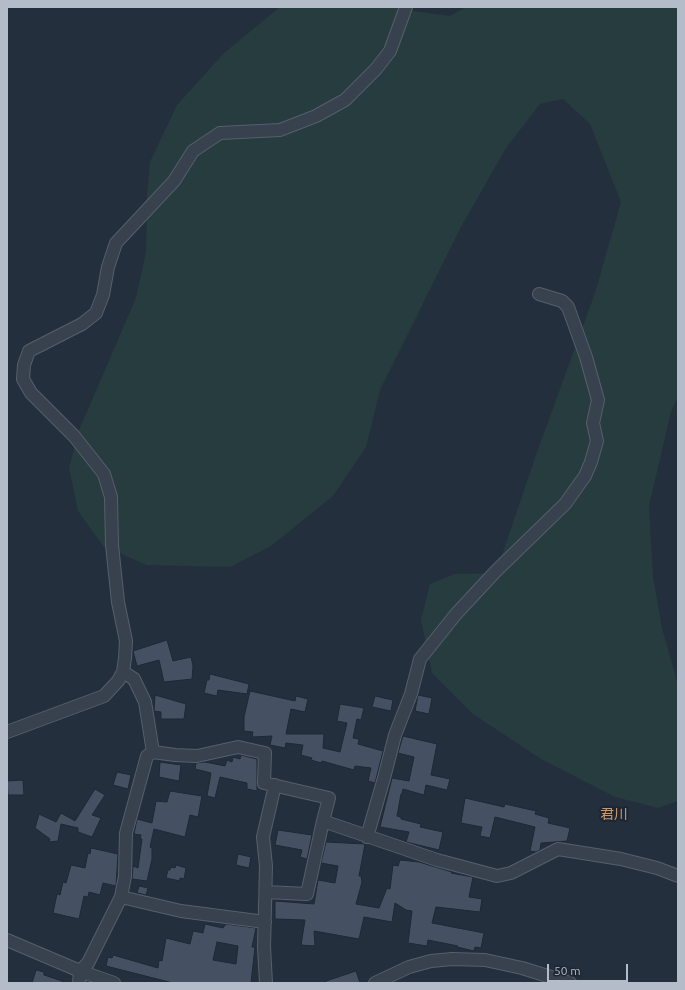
<!DOCTYPE html>
<html>
<head>
<meta charset="utf-8">
<style>
  body { margin:0 }
  #map { position:relative; width:685px; height:990px; overflow:hidden; background:#242f3e; font-family:Ubuntu,sans-serif }
  canvas { display:block }
  .frame { position:absolute; inset:0; border:8px solid #b4bcc9; pointer-events:none }
  .scale { position:absolute; left:547px; top:964px; width:81px; height:18px; box-sizing:border-box; border:2px solid #b4bcc9; border-top:0; padding-left:5px; font-size:12px; line-height:14px; white-space:nowrap; color:#b4bcc9; -webkit-text-stroke:3px #1d2633; paint-order:stroke }
</style>
</head>
<body>
<div id="map">
<canvas width="685" height="990"></canvas>
<div class="frame"></div>
<div class="scale">50 m</div>
</div>
<script>
const context = document.querySelector('canvas').getContext('2d');
context.lineJoin = 'round';
function fillPath(path, color) { context.fillStyle = color; context.fill(path, 'evenodd'); }
const toPath = rows => new Path2D(rows.map(r => 'M' + r).join(''));
function trace(path, color, width, dash) { context.strokeStyle = color; context.lineWidth = width; context.lineCap = dash ? 'butt' : 'round'; context.setLineDash(dash || []); context.stroke(path); }
function label(font, color, halo, rows, align = 'center') {
  context.font = font + ' Ubuntu,"Noto Sans JP",sans-serif'; context.lineWidth = 4; context.setLineDash([]); context.textBaseline = 'middle'; context.strokeStyle = halo; context.fillStyle = color; for (const [text, x, y, turn = 0] of rows) {
    context.save(); context.translate(x, y); context.rotate((+turn || 0) * Math.PI / 180); context.textAlign = isNaN(turn) ? turn : align; if (halo) context.strokeText(text, 0, 0); context.fillText(text, 0, 0); context.restore();
  }
}
fillPath(toPath([
  [280,7,410,7,413,11,450,16,466,7,678,7,678,397,671,412,649,506,653,577,662,628,678,685,678,801,658,808,615,797,541,759,473,714,432,673,421,620,430,584,455,574,499,573,502,555,536,455,595,293,621,202,590,124,563,99,540,104,506,148,462,225,380,390,366,447,333,496,271,546,230,567,147,565,103,546,78,511,69,468,79,430,136,298,146,252,147,195,150,162,177,105,224,53]
]), '#263c3f');
const building = toPath([
  [167,640,173,661,191,657,193,666,192,679,164,682,159,660,137,666,133,651,167,640],
  [210,674,249,684,247,694,218,690,217,696,204,693,207,680,209,680,210,674],
  [250,691,295,701,296,696,308,699,305,712,291,709,286,734,324,734,323,748,340,752,347,723,337,721,340,704,364,708,361,720,357,719,353,738,359,739,358,744,383,751,375,783,368,781,371,768,355,766,354,770,322,761,321,763,311,760,312,758,301,755,303,745,286,743,285,748,270,745,272,736,252,737,253,732,244,731,244,717,250,691],
  [155,695,186,704,184,719,161,719,161,712,154,711,155,695],
  [418,695,432,698,429,714,415,711,418,695],
  [375,696,393,700,391,711,372,707,375,696],
  [403,736,437,744,431,775,450,779,447,790,426,785,424,795,403,789,402,794,401,794,397,816,401,817,401,819,421,824,420,827,443,832,439,850,406,842,409,832,380,827,392,778,409,781,414,757,398,753,403,736],
  [241,755,257,759,257,791,247,789,247,783,220,777,215,798,207,796,211,773,195,769,196,763,205,762,225,766,227,760,232,762,233,757,240,759,241,755],
  [160,762,181,765,179,781,159,777,160,762],
  [117,772,131,775,128,789,113,785,117,772],
  [23,780,24,795,8,795,7,781,23,780],
  [95,789,105,795,92,815,101,818,92,837,78,832,78,828,61,824,58,841,49,842,50,839,35,828,39,814,56,822,61,813,75,821,95,789],
  [170,791,202,796,198,817,190,815,185,837,154,829,150,847,152,848,152,859,147,881,132,879,133,866,138,868,142,839,140,839,141,835,134,834,137,819,152,823,156,801,167,802,170,791],
  [465,798,504,807,505,804,536,811,535,814,549,818,548,823,570,828,567,841,541,843,540,850,536,852,530,851,535,827,495,817,490,838,480,836,482,827,461,823,465,798],
  [278,830,312,835,307,859,300,857,302,850,275,845,278,830],
  [326,842,365,844,359,876,361,876,362,882,356,904,379,908,387,888,390,889,393,865,398,866,400,860,419,862,452,872,451,873,473,877,469,897,482,899,480,912,436,907,432,923,484,933,481,948,475,947,474,951,457,947,458,946,428,940,427,946,408,943,412,911,406,910,395,903,392,922,364,917,359,939,314,931,315,946,301,945,305,920,275,919,275,901,314,904,318,880,335,883,338,866,321,863,326,842],
  [91,848,118,854,116,886,103,883,100,895,89,892,88,897,84,896,79,919,53,913,57,894,60,895,63,882,66,883,71,865,85,868,88,853,90,854,91,848],
  [238,854,251,857,249,868,236,865,238,854],
  [176,865,186,868,184,879,180,878,180,881,166,878,168,870,170,870,171,867,175,868,176,865],
  [139,886,148,888,146,895,137,893,139,886],
  [205,924,223,928,226,924,256,928,252,947,255,947,251,983,173,983,106,966,108,957,112,958,113,955,158,968,159,960,162,961,166,938,190,944,193,931,203,933,205,924],
  [217,942,238,946,236,964,213,960,217,942],
  [36,970,44,972,44,975,62,981,62,983,32,983,36,970],
  [356,971,360,983,326,983,326,981,356,971]
]);
fillPath(building, '#455162');
trace(building, '#1f2835', 1);
const minor = toPath([
  [123,672,134,679,145,702,153,752],
  [7,732,104,696,118,681,123,672,125,658,126,641,118,602,112,545,111,497,104,474,74,436,31,393,23,379,24,365,29,351,82,324,96,313,103,295,108,267,116,243,174,181,193,151,220,133,280,130,316,116,345,100,376,69,390,51,406,7],
  [367,837,384,778,395,735,411,694,420,659,456,614,496,571,565,504,585,476,591,462,597,441,593,423,598,400,586,357,568,307,562,301,539,294],
  [266,892,307,894,323,821],
  [121,897,181,911,265,922],
  [7,940,80,971,114,983],
  [79,983,80,971,88,963,121,897,125,876,126,833,147,756,153,752,175,755,197,756,238,747,265,753,264,783,329,798,323,821,437,860,497,876,511,873,558,849,621,859,657,868,678,876],
  [266,983,264,947,266,866,263,837,275,785],
  [375,983,409,967,431,961,452,959,485,960,522,968,570,983]
]);
trace(minor, '#565f6c', 14);
trace(minor, '#38414e', 12);
label('14px', '#d59563', '#1d2633', [
  ["君川",614,814]
]);
</script>
</body>
</html>
